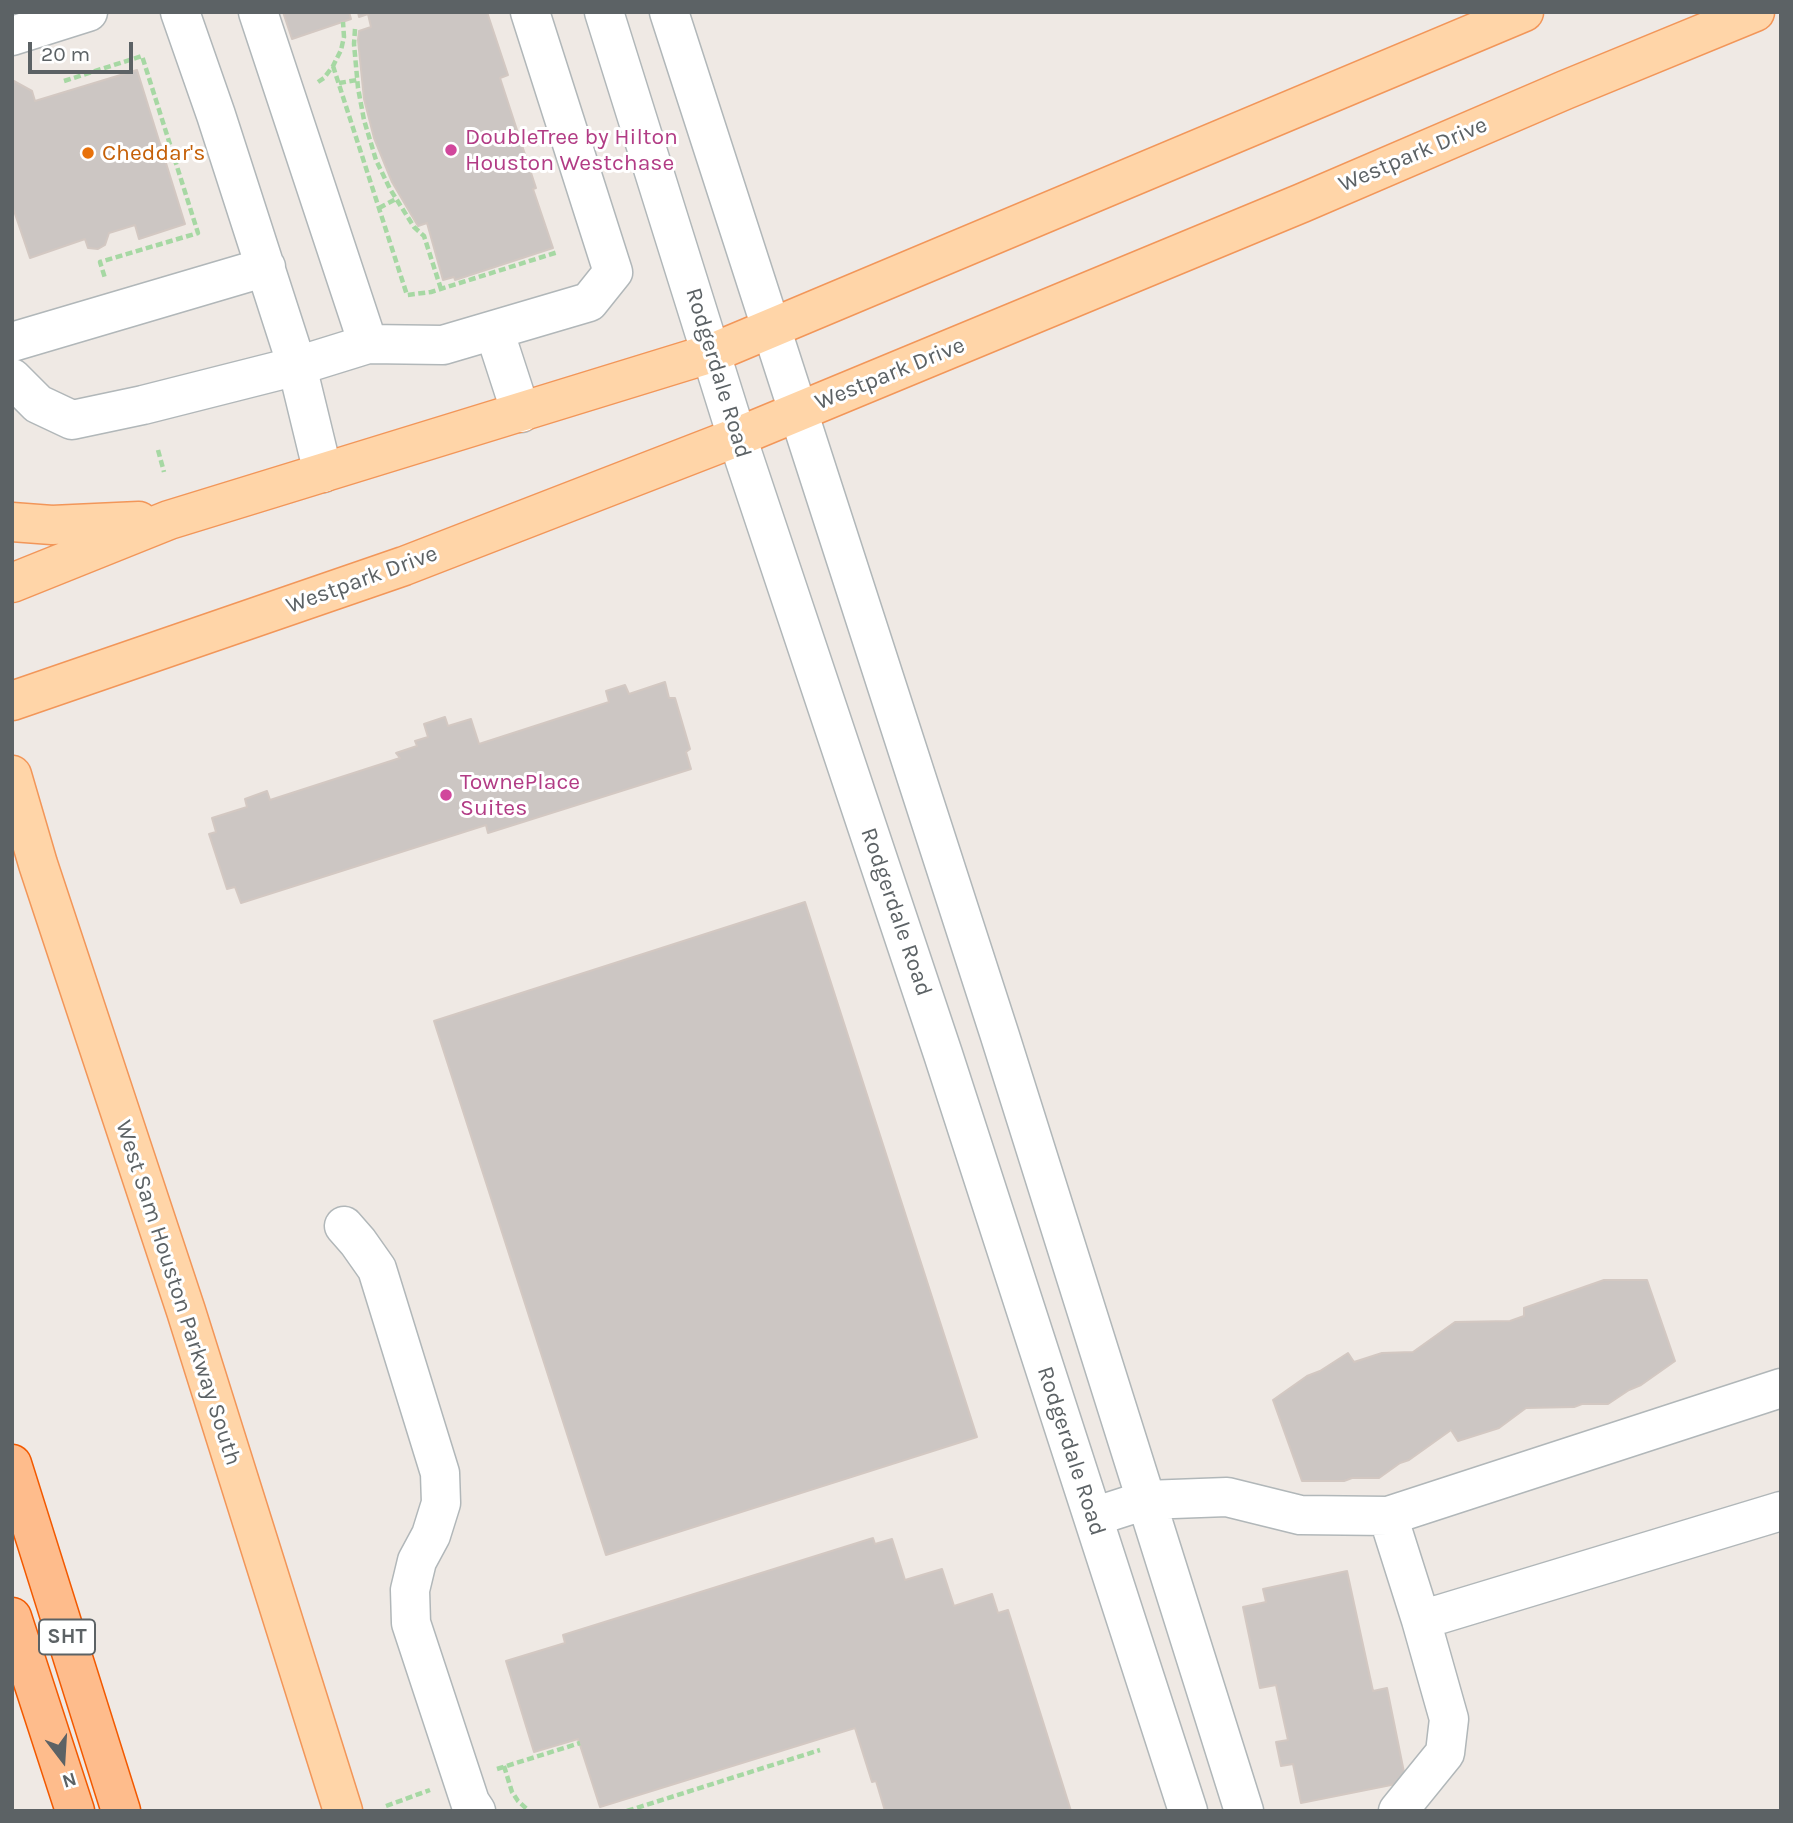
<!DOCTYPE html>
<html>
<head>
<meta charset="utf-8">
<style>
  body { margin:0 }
  #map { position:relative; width:1793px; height:1823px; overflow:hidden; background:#efe9e4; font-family:Karla,sans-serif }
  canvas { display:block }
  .frame { position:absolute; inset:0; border:14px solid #5c6265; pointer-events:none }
  .north { position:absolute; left:28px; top:1725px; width:70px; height:70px; -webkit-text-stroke:5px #fff; paint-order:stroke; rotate:163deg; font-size:19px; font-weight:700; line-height:28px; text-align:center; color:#5c6265 }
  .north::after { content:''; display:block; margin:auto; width:24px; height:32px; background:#5c6265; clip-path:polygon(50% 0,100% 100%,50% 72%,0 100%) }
  .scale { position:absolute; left:28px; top:42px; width:105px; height:32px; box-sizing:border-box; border:4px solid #5c6265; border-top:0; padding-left:9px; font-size:21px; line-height:24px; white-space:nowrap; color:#5c6265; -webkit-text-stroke:5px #fff; paint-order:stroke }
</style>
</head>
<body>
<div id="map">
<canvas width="1793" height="1823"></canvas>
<div class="frame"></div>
<div class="north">N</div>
<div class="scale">20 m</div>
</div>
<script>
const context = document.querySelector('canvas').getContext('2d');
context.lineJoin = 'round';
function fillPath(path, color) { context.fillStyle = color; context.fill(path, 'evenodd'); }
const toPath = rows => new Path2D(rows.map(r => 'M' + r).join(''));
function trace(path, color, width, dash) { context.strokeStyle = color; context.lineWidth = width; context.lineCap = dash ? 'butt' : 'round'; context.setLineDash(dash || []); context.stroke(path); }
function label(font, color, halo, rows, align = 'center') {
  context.font = font + ' Karla,sans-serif'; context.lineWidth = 6; context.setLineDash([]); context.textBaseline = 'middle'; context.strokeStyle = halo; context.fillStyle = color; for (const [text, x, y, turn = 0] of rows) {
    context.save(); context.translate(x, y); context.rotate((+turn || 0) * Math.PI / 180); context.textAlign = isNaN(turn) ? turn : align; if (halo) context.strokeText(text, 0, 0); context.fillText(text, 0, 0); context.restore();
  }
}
const building = toPath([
  [283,12,349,12,351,19,292,39,283,12],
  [358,12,487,12,508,75,500,78,536,188,533,189,553,248,455,280,454,277,443,280,427,223,418,226,412,216,392,182,374,138,364,99,358,40,359,31,371,27,368,14,359,17,358,12],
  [137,70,185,224,139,239,135,225,109,233,105,245,98,249,88,248,85,239,30,258,12,205,12,80,32,91,35,101,137,70],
  [665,682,669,698,675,698,690,749,686,752,691,769,488,833,486,825,241,903,235,887,227,889,209,834,216,832,212,818,247,807,245,799,267,791,270,800,400,758,396,753,417,746,415,741,428,737,424,724,445,717,448,726,471,719,479,744,609,702,606,691,625,685,629,694,665,682],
  [805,902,977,1437,606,1555,434,1021,805,902],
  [1604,1280,1647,1280,1675,1361,1641,1385,1629,1390,1608,1404,1582,1404,1574,1407,1526,1408,1499,1428,1458,1441,1451,1430,1409,1460,1400,1463,1379,1478,1352,1478,1344,1481,1302,1481,1273,1400,1307,1376,1320,1371,1348,1353,1354,1362,1382,1353,1413,1352,1455,1322,1510,1321,1524,1316,1524,1308,1604,1280],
  [873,1538,875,1544,892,1539,905,1580,942,1569,954,1606,992,1594,998,1613,1008,1610,1071,1811,885,1811,876,1781,872,1782,855,1728,600,1807,578,1739,534,1752,506,1661,565,1643,563,1635,873,1538],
  [1347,1571,1373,1691,1387,1688,1406,1782,1301,1803,1293,1764,1281,1766,1276,1742,1288,1740,1276,1685,1260,1688,1243,1607,1266,1602,1263,1589,1347,1571]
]);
fillPath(building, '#ccc6c3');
trace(building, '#d3c8c2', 2);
const minor = toPath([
  [180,12,216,115,297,366,323,473],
  [258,12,368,344,443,345,589,302,613,272,530,12],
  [604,12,737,437,943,1054,1188,1811],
  [669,12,1000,1036,1244,1811],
  [12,36,88,12],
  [494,330,521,413],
  [12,342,266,267],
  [12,378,38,404,72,420,143,405,297,366,368,344],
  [344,1226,358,1242,377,1269,440,1473,441,1503,431,1535,417,1561,410,1590,411,1623,470,1802,476,1811],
  [1388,1516,1421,1620],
  [1093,1517,1146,1500,1227,1497,1300,1515,1388,1516,1781,1388],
  [1398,1811,1445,1753,1449,1719,1421,1620,1781,1511]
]);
const major = toPath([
  [12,522,52,525,139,521],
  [12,583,169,520,712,353,1524,12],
  [12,701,404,566,737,437,1302,203,1565,90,1755,12],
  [12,775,38,864,186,1311,343,1811]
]);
const highway = toPath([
  [12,1464,121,1811],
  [12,1617,75,1811]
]);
trace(minor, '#b1b7b9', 41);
trace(major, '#f29659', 41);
trace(highway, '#f25900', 41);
trace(toPath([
  [355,29,354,44,358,88,364,120,376,160,390,189,414,227,424,236,441,289],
  [333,66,407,295,431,292,558,252],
  [64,81,142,56,198,233,100,262,105,278],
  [318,82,324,78,333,66,341,50,344,37,343,22],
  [339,83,357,80],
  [379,208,396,199],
  [158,450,164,472],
  [504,1766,512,1792,518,1801,529,1811],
  [497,1769,580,1743],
  [386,1806,430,1790],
  [627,1811,820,1750]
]), '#a6d8a3', 4.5, [7, 3.5]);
trace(minor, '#fff', 38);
trace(major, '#ffd5a8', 38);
trace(highway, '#febc8c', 38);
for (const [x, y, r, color] of [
  [451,150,7,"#d1479c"],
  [88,153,7,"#e8710a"],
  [446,795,7,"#d1479c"]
]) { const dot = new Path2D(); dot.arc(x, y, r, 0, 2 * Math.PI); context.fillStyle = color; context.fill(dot); trace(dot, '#fff', 2.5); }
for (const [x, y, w] of [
  [67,1637,56]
]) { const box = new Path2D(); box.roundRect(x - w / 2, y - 17.5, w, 35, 5); context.fillStyle = '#fff'; context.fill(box); trace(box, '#5c6265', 2); }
label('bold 21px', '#5c6265', null, [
  ["SHT",67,1637]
]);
label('23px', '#b23c85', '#fff', [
  ["DoubleTree by Hilton",465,137],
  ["Houston Westchase",465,163],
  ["TownePlace",460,782],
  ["Suites",460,808]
], 'left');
label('23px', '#c56008', '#fff', [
  ["Cheddar's",102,153]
], 'left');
label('23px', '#5c6265', '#fff', [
  ["Westpark Drive",1413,155,-23],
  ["Rodgerdale Road",718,373,73],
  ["Westpark Drive",890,374,-22],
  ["Westpark Drive",362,580,-20],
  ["Rodgerdale Road",896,912,71],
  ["West Sam Houston Parkway South",178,1293,72],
  ["Rodgerdale Road",1071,1451,72]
]);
</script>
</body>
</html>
